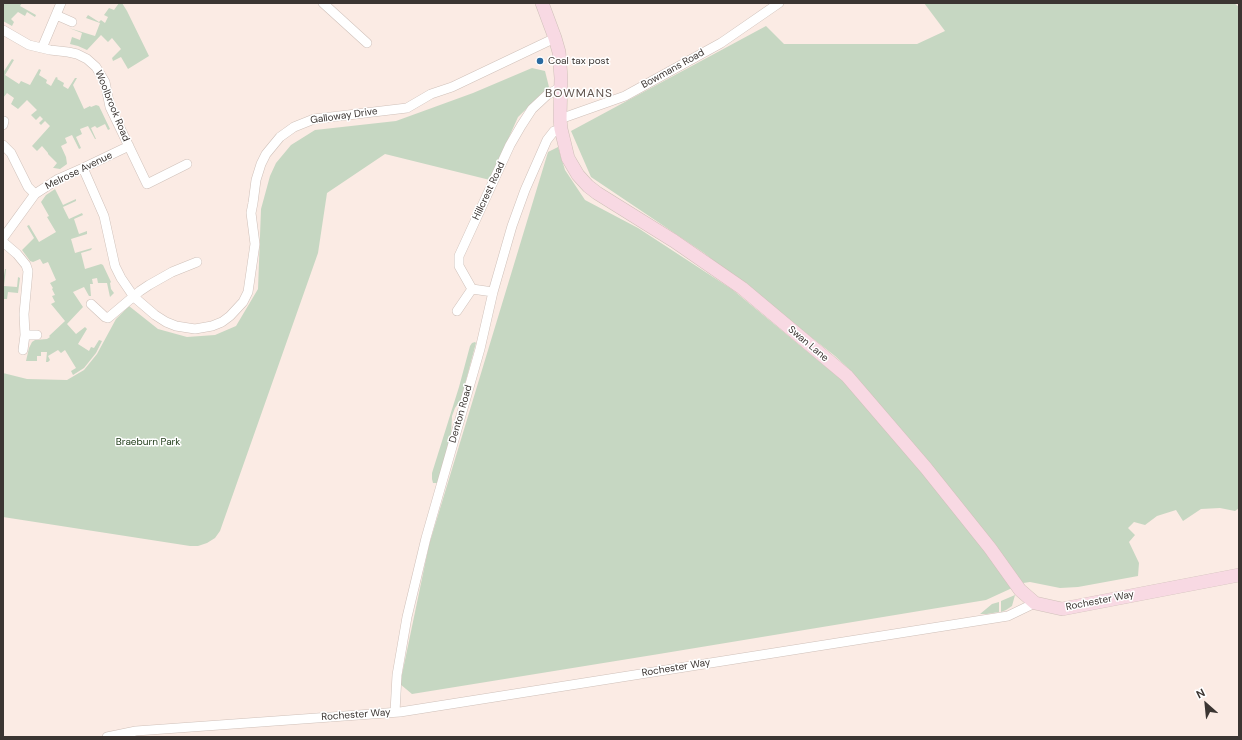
<!DOCTYPE html>
<html>
<head>
<meta charset="utf-8">
<style>
  body { margin:0 }
  #map { position:relative; width:1242px; height:740px; overflow:hidden; background:#fbebe4; font-family:"DM Sans",sans-serif }
  canvas { display:block }
  .frame { position:absolute; inset:0; border:4px solid #3b3532; pointer-events:none }
  .north { position:absolute; left:1186px; top:684px; width:40px; height:40px; -webkit-text-stroke:3px #fff; paint-order:stroke; rotate:333deg; font-size:11px; font-weight:700; line-height:16px; text-align:center; color:#3b3532 }
  .north::after { content:''; display:block; margin:auto; width:14px; height:18px; background:#3b3532; clip-path:polygon(50% 0,100% 100%,50% 72%,0 100%) }
</style>
</head>
<body>
<div id="map">
<canvas width="1242" height="740"></canvas>
<div class="frame"></div>
<div class="north">N</div>
</div>
<script>
const context = document.querySelector('canvas').getContext('2d');
context.lineJoin = 'round';
function fillPath(path, color) { context.fillStyle = color; context.fill(path, 'evenodd'); }
const toPath = rows => new Path2D(rows.map(r => 'M' + r).join(''));
function trace(path, color, width, dash) { context.strokeStyle = color; context.lineWidth = width; context.lineCap = dash ? 'butt' : 'round'; context.setLineDash(dash || []); context.stroke(path); }
function label(font, color, halo, rows, align = 'center') {
  context.font = font + ' "DM Sans",sans-serif'; context.lineWidth = 3; context.setLineDash([]); context.textBaseline = 'middle'; context.strokeStyle = halo; context.fillStyle = color; for (const [text, x, y, turn = 0] of rows) {
    context.save(); context.translate(x, y); context.rotate((+turn || 0) * Math.PI / 180); context.textAlign = isNaN(turn) ? turn : align; if (halo) context.strokeText(text, 0, 0); context.fillText(text, 0, 0); context.restore();
  }
}
fillPath(toPath([
  [3,3,22,3,20,6,36,15,35,17,27,12,25,16,18,12,11,19,14,22,12,26,3,21],
  [119,3,122,3,127,11,149,56,128,69,121,57,113,61,112,58,121,49,112,38,108,42,101,35,87,50,78,46,70,44,72,37,80,40,82,33,69,28,95,36,100,23,86,18,88,15,99,22,101,20,105,23,108,17,104,15,109,8,114,10],
  [924,3,1234,3,1239,7,1239,508,1235,511,1220,508,1201,509,1183,521,1176,510,1157,516,1145,525,1134,522,1128,528,1135,535,1129,542,1139,563,1138,576,1078,587,1060,588,1030,582,1023,583,986,600,659,654,412,694,400,684,429,545,548,152,558,147,565,170,585,200,638,228,733,290,838,377,849,369,835,356,704,253,591,177,571,131,766,26,784,44,917,44,945,31],
  [12,59,14,60,5,75,19,84,21,81,30,85,39,69,41,70,39,75,47,80,46,83,51,86,56,77,58,78,57,79,64,83,63,86,68,89,75,78,77,78,73,85,84,109,90,106,91,107,96,105,99,106,110,129,108,130,105,124,97,128,95,126,91,128,96,139,95,139,88,126,80,129,82,134,76,137,81,148,79,149,72,135,65,138,67,143,61,146,66,157,67,164,60,169,54,168,53,168,57,163,48,154,48,153,42,146,37,151,32,146,50,126,45,121,41,125,39,123,43,119,40,116,36,120,31,115,37,110,27,100,18,109,11,104,14,98,7,93,3,98,3,71,4,71],
  [532,68,545,71,549,87,518,117,490,180,385,154,327,193,318,253,220,531,215,538,207,543,198,546,190,546,3,517,3,373,27,379,67,380,84,370,97,354,116,319,129,306,158,329,187,337,215,335,236,326,258,289,261,209,270,176,276,163,291,145,315,130,396,121,473,93],
  [55,189,63,205,76,199,76,201,63,207,69,219,82,213,83,215,74,219,79,234,87,231,87,234,71,239,75,253,92,248,91,250,81,253,85,269,101,264,103,265,111,282,110,283,111,289,114,293,110,297,107,283,98,283,97,278,92,279,93,284,90,284,91,296,89,296,84,287,73,292,83,307,67,324,76,334,85,327,87,329,78,344,89,351,91,347,94,348,99,340,102,341,96,353,84,368,73,375,71,371,76,368,65,350,61,353,58,350,48,356,50,360,48,362,46,362,47,352,41,352,41,356,37,356,37,361,26,361,29,348,32,342,35,340,47,339,50,337,49,336,65,321,51,304,55,302,52,296,55,295,52,289,53,288,50,283,56,280,48,262,43,264,40,259,33,262,30,261,22,250,34,238,27,226,29,225,39,242,56,232,47,217,49,216,41,202,46,195],
  [5,269,6,269,4,286,17,287,18,277,20,278,18,293,8,292,7,299,3,299,3,282],
  [475,342,476,343,461,399,455,408,452,416,451,436,438,483,433,483,432,479,432,473,459,387,470,346,472,343],
  [1015,595,1012,606,1006,610,1001,612,1001,601],
  [999,602,999,612,987,614,980,614,992,604]
]), '#c6d7c2');
const street = toPath([
  [323,3,367,43],
  [56,15,72,22],
  [3,30,29,45,50,50,68,52,77,54,87,59,96,67,105,82,110,107,147,184,187,164],
  [42,48,61,3],
  [560,119,625,96,721,43,779,3],
  [3,125,4,121],
  [3,145,11,153,28,187,35,194],
  [83,168,104,216,115,266,121,278,134,297,155,315,166,322,176,326,195,329,212,326,222,322,230,316,243,302,248,292,255,244,251,213,253,203,256,180,261,164,266,154,280,137,294,127,314,119,407,108,431,94,452,87,555,38],
  [3,238,35,194,58,179,83,168,129,146],
  [3,242,17,254,26,265,28,271,24,314,25,335,23,350],
  [472,289,459,266,459,256,510,145,521,126,532,109,547,95,561,87],
  [472,289,493,292],
  [91,304,105,317,108,318,140,291,149,285,172,272,197,262],
  [457,311,472,289],
  [25,335,37,335],
  [395,712,397,675,407,617,426,538,480,349,493,292,512,226,525,190,547,140,554,131,561,129],
  [107,737,136,731,400,712,1008,616,1035,603]
]);
const secondary = toPath([
  [542,3,555,38,559,52,561,78,560,119,561,129,568,158,578,175,588,186,597,193,674,241,742,288,847,376,926,468,990,548,1020,590,1035,603,1062,609,1239,575]
]);
trace(street, '#cfc0b9', 10);
trace(secondary, '#cfc0b9', 14);
trace(street, '#fff', 9);
trace(secondary, '#f8d9e3', 13);
for (const [x, y, r, color] of [
  [540,61,4,"#2a6aa0"]
]) { const dot = new Path2D(); dot.arc(x, y, r, 0, 2 * Math.PI); context.fillStyle = color; context.fill(dot); trace(dot, '#fff', 1.5); }
label('10px', '#3b3532', '#fff', [
  ["Coal tax post",548,61]
], 'left');
label('10px', '#3b3532', '#fff', [
  ["Bowmans Road",673,69,-29],
  ["Woolbrook Road",112,106,68],
  ["Galloway Drive",344,116,-8],
  ["Melrose Avenue",79,171,-26],
  ["Hillcrest Road",489,191,-65],
  ["Swan Lane",808,344,40],
  ["Denton Road",461,414,-74],
  ["Rochester Way",1100,601,-11],
  ["Rochester Way",676,668,-9],
  ["Rochester Way",356,715,-4]
]);
label('10px', '#1a3713', '#fff', [
  ["Braeburn Park",148,442]
]);
context.letterSpacing = '1px';
label('12px', '#61544e', '#fff', [
  ["BOWMANS",579,94]
]);
context.letterSpacing = '0px';
</script>
</body>
</html>
